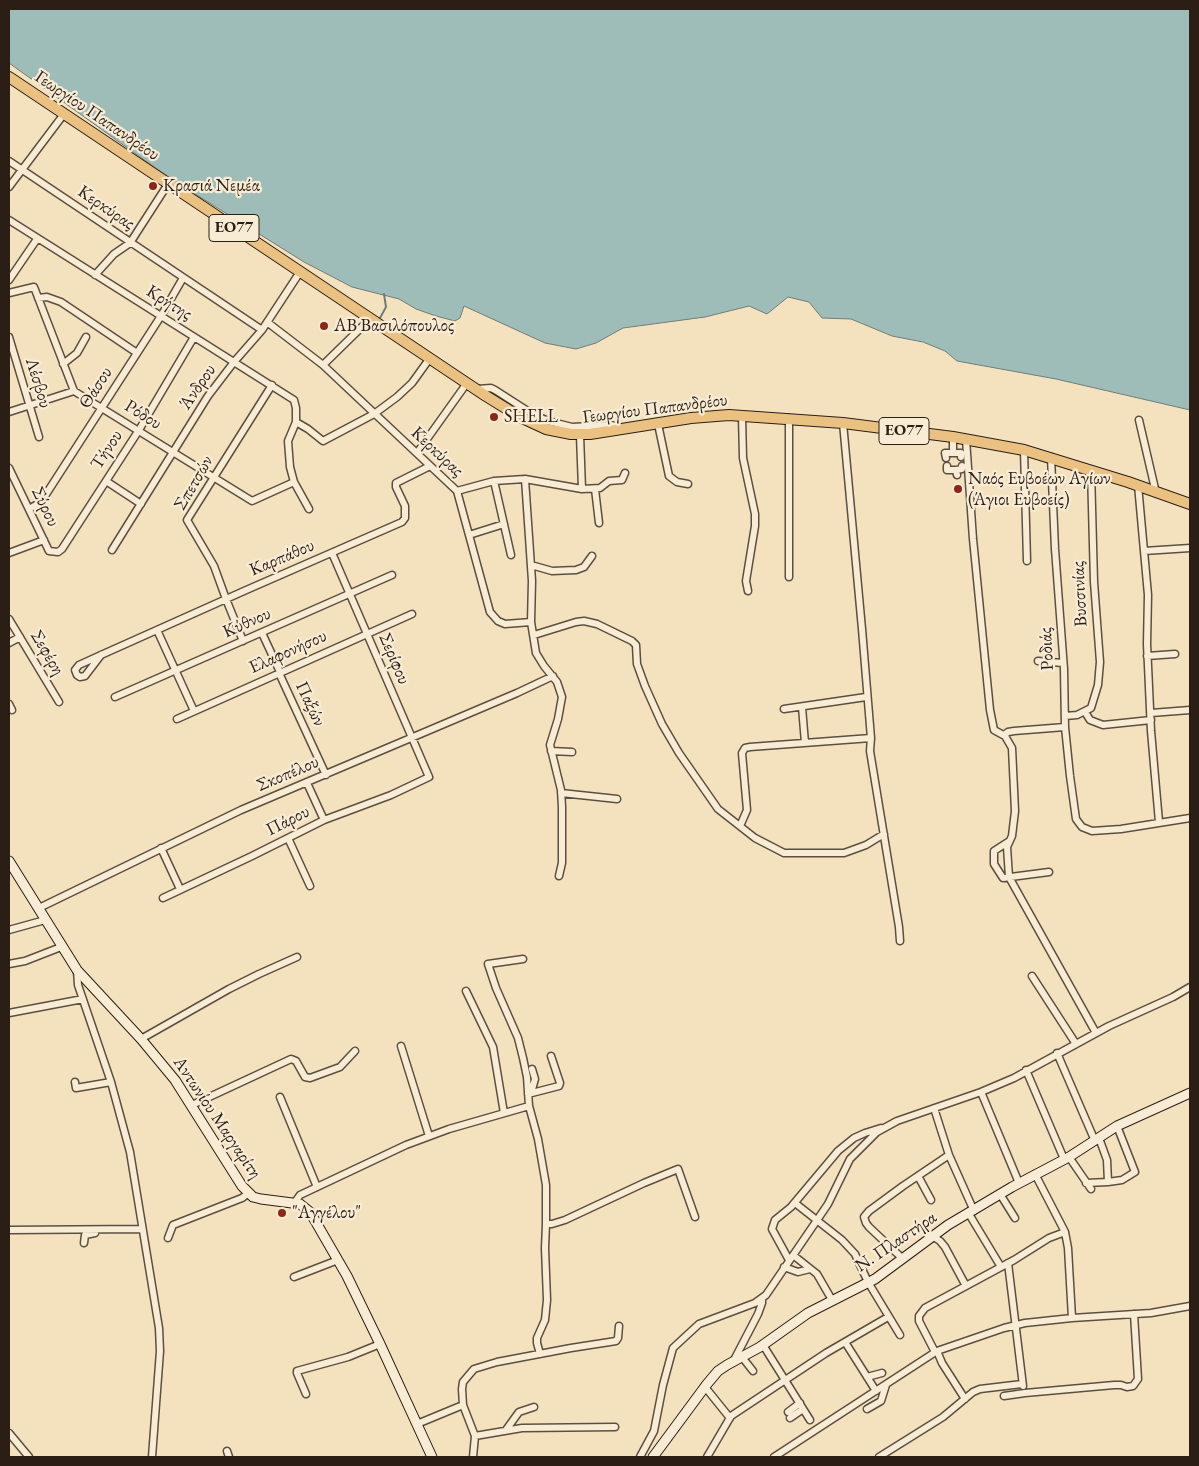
<!DOCTYPE html>
<html>
<head>
<meta charset="utf-8">
<style>
  body { margin:0 }
  #map { position:relative; width:1199px; height:1466px; overflow:hidden; background:#f4e2bf; font-family:"EB Garamond",serif }
  canvas { display:block }
  .frame { position:absolute; inset:0; border:10px solid #2b1e15; pointer-events:none }
</style>
</head>
<body>
<div id="map">
<canvas width="1199" height="1466"></canvas>
<div class="frame"></div>
</div>
<script>
const context = document.querySelector('canvas').getContext('2d');
context.lineJoin = 'round';
function fillPath(path, color) { context.fillStyle = color; context.fill(path, 'evenodd'); }
const toPath = rows => new Path2D(rows.map(r => 'M' + r).join(''));
function trace(path, color, width, dash) { context.strokeStyle = color; context.lineWidth = width; context.lineCap = dash ? 'butt' : 'round'; context.setLineDash(dash || []); context.stroke(path); }
function label(font, color, halo, rows, align = 'center') {
  context.font = font + ' "EB Garamond",serif'; context.lineWidth = 4.5; context.setLineDash([]); context.textBaseline = 'middle'; context.strokeStyle = halo; context.fillStyle = color; for (const [text, x, y, turn = 0] of rows) {
    context.save(); context.translate(x, y); context.rotate((+turn || 0) * Math.PI / 180); context.textAlign = isNaN(turn) ? turn : align; if (halo) context.strokeText(text, 0, 0); context.fillText(text, 0, 0); context.restore();
  }
}
const water = toPath([
  [9,9,1190,9,1190,410,1056,379,957,361,945,351,923,342,892,336,851,319,822,318,809,302,788,297,767,314,749,306,705,317,623,328,596,343,576,349,545,343,464,306,460,318,455,321,436,316,416,309,399,299,352,287,304,262,168,177,9,63,9,9]
]);
fillPath(water, '#9ebcb8');
trace(water, '#707d77', 1);
trace(toPath([
  [380,318,386,307,384,294]
]), '#707d77', 2);
const street = toPath([
  [9,161,262,330],
  [9,187,64,114],
  [9,220,294,400,296,408,296,422,288,441,290,467,294,482,309,509],
  [95,275,114,254,130,243,168,184],
  [9,280,37,239],
  [9,293,34,287,74,391,252,501,294,482],
  [38,298,47,297,61,302,137,353],
  [267,322,323,365,457,491,490,612,498,621,505,624,531,622],
  [9,337,39,437],
  [63,364,77,353,86,337],
  [323,365,370,319],
  [477,389,491,388,495,390,534,415,548,421,572,427,611,425,622,428],
  [9,412,74,391],
  [742,416,743,458,755,514,755,526,746,581,748,591],
  [1139,420,1156,493],
  [296,422,308,429,323,441,374,414,397,397,412,383,430,358],
  [843,423,862,629,871,738,870,751,899,927,900,941],
  [658,424,669,476,677,482,688,484],
  [580,435,582,489],
  [953,437,953,453,961,453,961,457],
  [966,439,973,539,990,710,994,730,1005,736,1012,748,1015,811,1012,836,1007,847,1009,877,1096,1033],
  [1024,450,1027,561],
  [417,453,467,383],
  [1051,457,1055,549,1064,669,1065,727,1070,776,1076,819,1082,827,1092,831,1121,829,1190,818],
  [946,458,945,453,953,453],
  [947,466,947,470,956,470],
  [9,468,49,551,58,552,62,549,139,430,194,337],
  [957,475,956,470,962,469,962,466],
  [525,479,582,489,600,488,609,481,622,480,625,473],
  [106,481,141,504],
  [494,481,511,555],
  [1138,485,1148,595,1147,644,1151,731,1159,822],
  [595,489,599,523],
  [457,491,494,481,525,479,532,581,531,622,536,653,544,666,557,682,562,697,558,719,550,745,561,790,562,807,562,863,559,876],
  [29,509,41,502,161,316,183,278],
  [469,535,504,524],
  [112,550,208,396,234,362,262,330,300,272],
  [1144,551,1190,548],
  [9,553,44,540],
  [531,565,552,571,576,570,584,567,592,556],
  [789,577,789,418],
  [9,619,59,702],
  [157,630,194,711],
  [262,633,280,672],
  [534,635,576,622,584,621,597,624,632,641,636,645,637,664,645,686,662,724,679,753,718,809,755,838,784,853,844,853,866,845,884,834],
  [243,641,226,599,214,566,187,520,272,385],
  [9,643,20,637],
  [101,655,85,676,80,677,77,675,75,670,79,665,101,655,244,591,402,522,405,518,405,506,396,487,396,483,430,466],
  [1147,656,1175,654],
  [1038,661,1063,663],
  [279,673,326,775],
  [115,697,392,575],
  [9,704,12,710],
  [802,707,805,743],
  [784,709,866,697],
  [1085,712,1090,720,1103,725,1151,720],
  [1151,713,1190,710],
  [1065,716,1077,715,1091,708,1098,685,1100,662,1094,582,1091,470],
  [177,719,412,614],
  [1004,735,1008,732,1014,731,1065,727],
  [551,751,572,752],
  [307,783,324,820],
  [561,793,617,799],
  [740,826,747,810,742,753,745,748,750,747,871,738],
  [288,838,310,886],
  [1008,842,994,851,994,864,1003,878,1049,872],
  [161,848,180,889],
  [163,898,252,856,324,820,391,795,429,777,332,553],
  [39,908,241,810,517,693,553,676],
  [9,930,45,920],
  [523,959,488,964,496,988,518,1038,523,1058,527,1077,529,1106,538,1139,546,1185,546,1224,552,1224,565,1220,644,1183,678,1169,695,1217],
  [9,964,25,961,61,947],
  [77,970,78,985,111,1082,130,1152,159,1328,160,1351,152,1457],
  [1032,976,1076,1044],
  [466,991,493,1047,504,1113],
  [9,1013,83,999],
  [141,1039,229,989,259,974,297,957],
  [401,1046,429,1136],
  [1057,1053,1095,1141],
  [1026,1070,1064,1159],
  [75,1082,76,1088,111,1082],
  [981,1092,1019,1183],
  [531,1093,535,1079,532,1069],
  [528,1094,559,1086,560,1083,551,1056],
  [280,1097,317,1187],
  [192,1105,291,1059,296,1061,305,1077,310,1078,340,1067,355,1051],
  [934,1108,949,1155,974,1211],
  [1099,1138,1107,1160,1108,1182],
  [1069,1157,1091,1189],
  [1035,1174,1065,1232,1068,1248,1072,1318],
  [918,1176,931,1200],
  [1086,1183,1108,1182,1122,1180,1135,1172,1117,1126],
  [1000,1194,1015,1218],
  [295,1202,300,1195,406,1145,449,1129,529,1106],
  [795,1203,842,1240,855,1254,868,1282,900,1335],
  [969,1214,1001,1267],
  [9,1230,142,1229],
  [932,1236,940,1241,945,1247,966,1286],
  [168,1238,173,1225,242,1198,249,1193],
  [84,1243,85,1235,95,1233],
  [793,1255,817,1274,832,1300],
  [903,1259,869,1227,866,1223,864,1217,869,1211,903,1186,949,1155],
  [789,1260,772,1229,775,1220,791,1207,838,1151,854,1138,865,1133,881,1128],
  [1008,1263,1023,1386],
  [784,1267,798,1272,810,1269],
  [294,1277,338,1260],
  [845,1342,876,1391],
  [763,1345,810,1420],
  [937,1351,942,1363,965,1399],
  [935,1352,919,1321,919,1316,925,1308,1014,1260,1049,1238,1065,1232],
  [540,1354,537,1343,537,1338,545,1320,547,1300,545,1248,546,1224],
  [742,1357,753,1371],
  [733,1362,758,1314,762,1303,762,1299],
  [867,1377,882,1373],
  [705,1387,730,1418],
  [306,1394,297,1373,297,1371,348,1357,380,1344],
  [1004,1396,1025,1393,1114,1385,1121,1385,1127,1387,1133,1386,1138,1379,1134,1314],
  [463,1405,475,1436,473,1457],
  [867,1409,881,1401,886,1385],
  [788,1412,800,1403],
  [790,1418,803,1409],
  [417,1424,463,1405,462,1389,463,1382,474,1369,497,1362,571,1348,616,1341,618,1338,619,1326],
  [506,1430,519,1412,534,1407],
  [9,1433,29,1457],
  [475,1436,522,1428,615,1427],
  [227,1451,229,1457],
  [640,1457,654,1431,663,1385,673,1348,699,1324,755,1303,766,1295,828,1204,850,1159,877,1132,897,1121,981,1092,1014,1078,1109,1026,1173,997,1190,987],
  [707,1457,731,1416,826,1353,888,1317],
  [774,1457,937,1351,1004,1328,1025,1323,1072,1318,1151,1313,1190,1306],
  [879,1457,943,1417,973,1392,980,1389,1022,1384]
]);
const secondary = toPath([
  [9,861,77,970,141,1039,175,1080,242,1186,253,1197,261,1199,300,1204,310,1212,347,1276,380,1344,432,1457],
  [653,1457,707,1384,718,1371,727,1365,760,1347,808,1313,875,1279,948,1225,1012,1187,1069,1157,1117,1126,1190,1093]
]);
const primary = toPath([
  [9,77,486,396,520,417,546,429,571,434,590,434,691,418,729,415,843,423,953,437,1024,450,1128,482,1190,504]
]);
trace(street, '#5d4f40', 9);
trace(secondary, '#2b1e15', 11);
trace(primary, '#2b1e15', 12);
trace(street, '#f8ecd5', 6);
trace(secondary, '#f8ecd5', 9);
trace(primary, '#eac180', 10);
for (const [x, y, r, color] of [
  [153,186,5,"#8f2418"],
  [324,326,5,"#8f2418"],
  [494,417,5,"#8f2418"],
  [958,489,5,"#8f2418"],
  [282,1213,5,"#8f2418"]
]) { const dot = new Path2D(); dot.arc(x, y, r, 0, 2 * Math.PI); context.fillStyle = color; context.fill(dot); trace(dot, '#f8ecd5', 2); }
for (const [x, y, w] of [
  [234,228,50],
  [904,431,50]
]) { const box = new Path2D(); box.roundRect(x - w / 2, y - 13.5, w, 27, 4); context.fillStyle = '#f8ecd5'; context.fill(box); trace(box, '#2b1e15', 1); }
label('bold 16px', '#2b1e15', null, [
  ["ΕΟ77",234,228],
  ["ΕΟ77",904,431]
]);
label('18px', '#2b1e15', '#f8ecd5', [
  ["Γεωργίου Παπανδρέου",97,116,34],
  ["Κερκύρας",106,208,34],
  ["Κρήτης",169,303,32],
  ["Λέσβου",38,383,73],
  ["Άνδρου",198,387,-56],
  ["Θάσου",96,388,-57],
  ["Γεωργίου Παπανδρέου",655,409,-7],
  ["Ρόδου",143,415,32],
  ["Τήνου",107,450,-57],
  ["Κερκύρας",437,452,43],
  ["Σπετσών",194,483,-60],
  ["Σύρου",45,507,64],
  ["Καρπάθου",282,558,-23],
  ["Βυσσινίας",1080,594,-93],
  ["Κύθνου",247,623,-24],
  ["Ροδιάς",1047,649,-93],
  ["Ελαφονήσου",288,652,-24],
  ["Σεφέρη",47,653,59],
  ["Σερίφου",394,659,67],
  ["Παξών",310,704,65],
  ["Σκοπέλου",288,774,-23],
  ["Πάρου",288,821,-27],
  ["Αντωνίου Μαργαρίτη",217,1118,56],
  ["Ν. Πλαστήρα",896,1242,-34]
]);
label('18px', '#2b1e15', '#f8ecd5', [
  ["Κρασιά Νεμέα",163,186],
  ["ΑΒ Βασιλόπουλος",334,326],
  ["SHELL",504,417],
  ["Ναός Ευβοέων Αγίων",968,479],
  ["(Άγιοι Ευβοείς)",968,500],
  ["\"Αγγέλου\"",292,1213]
], 'left');
</script>
</body>
</html>
